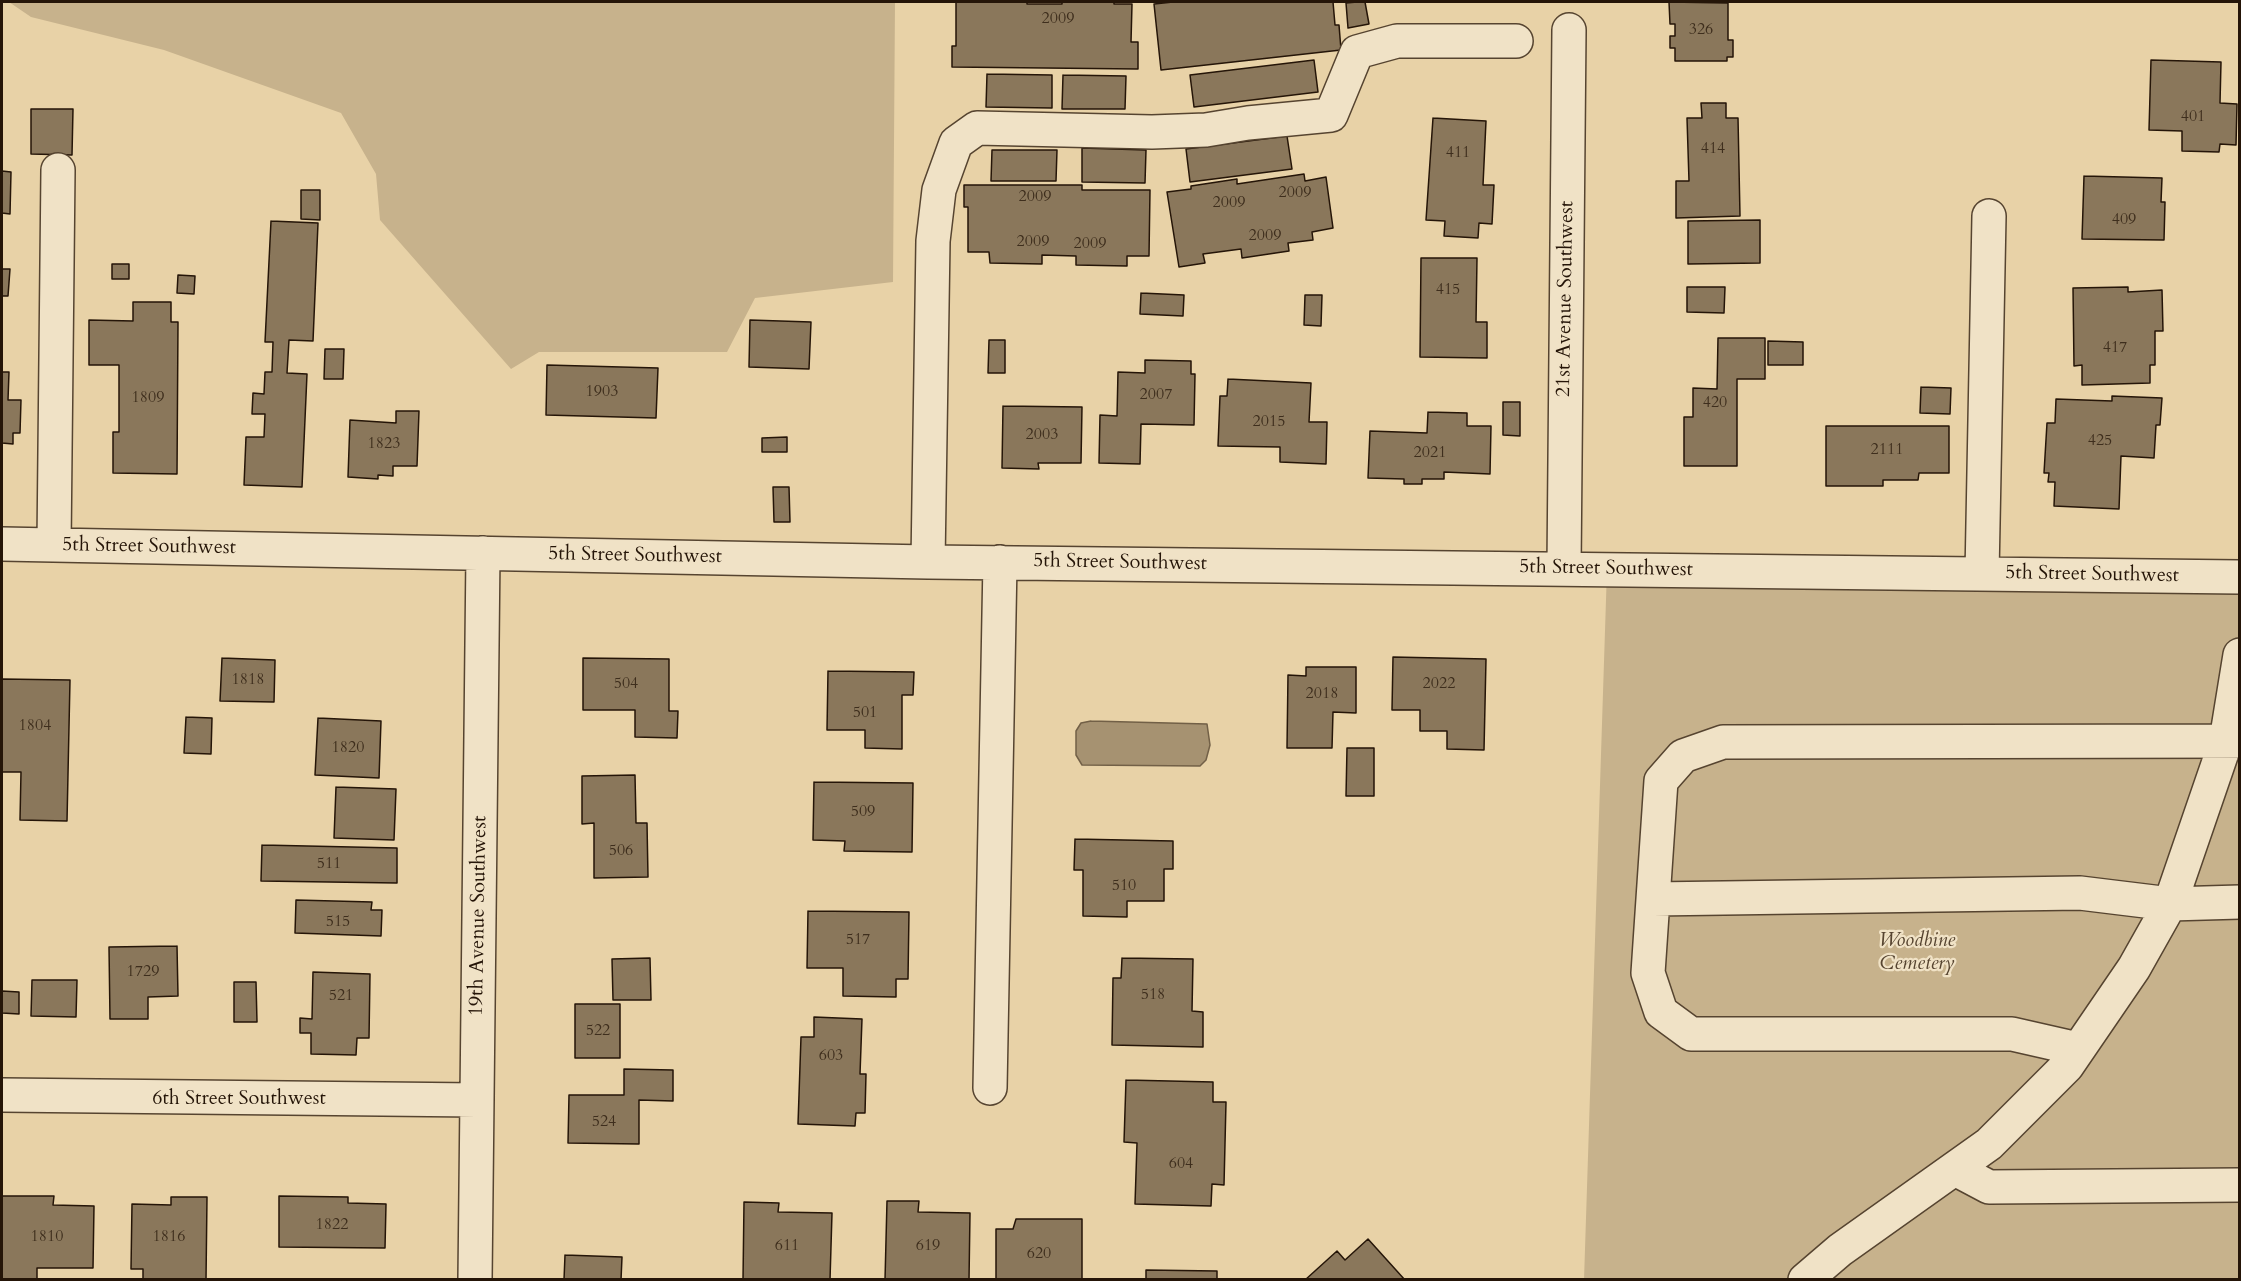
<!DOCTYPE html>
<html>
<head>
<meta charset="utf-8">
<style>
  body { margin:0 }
  #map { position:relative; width:2241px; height:1281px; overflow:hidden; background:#e8d2a7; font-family:Cardo,serif }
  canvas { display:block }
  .frame { position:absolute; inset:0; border:3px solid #251508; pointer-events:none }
</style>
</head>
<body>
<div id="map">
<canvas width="2241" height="1281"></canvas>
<div class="frame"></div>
</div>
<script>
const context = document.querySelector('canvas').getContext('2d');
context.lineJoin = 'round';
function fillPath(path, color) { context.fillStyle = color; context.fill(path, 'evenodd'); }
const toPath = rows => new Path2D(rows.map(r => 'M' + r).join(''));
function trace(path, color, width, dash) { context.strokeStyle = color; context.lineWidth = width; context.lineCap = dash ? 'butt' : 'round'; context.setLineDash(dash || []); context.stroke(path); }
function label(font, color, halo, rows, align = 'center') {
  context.font = font + ' Cardo,serif'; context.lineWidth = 4.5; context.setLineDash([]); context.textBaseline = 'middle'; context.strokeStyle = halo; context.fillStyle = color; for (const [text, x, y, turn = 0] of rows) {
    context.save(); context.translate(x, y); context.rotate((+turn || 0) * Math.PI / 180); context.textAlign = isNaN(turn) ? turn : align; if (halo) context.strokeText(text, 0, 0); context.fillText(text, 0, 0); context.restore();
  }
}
fillPath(toPath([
  [9,2,895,2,893,282,755,298,727,352,539,352,511,369,380,220,376,174,341,113,164,50,31,17],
  [1607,569,2239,577,2239,1279,1584,1280]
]), '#c7b28c');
const water = toPath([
  [1091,721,1207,724,1210,745,1206,760,1200,766,1082,765,1076,755,1076,731,1081,723,1091,721]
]);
fillPath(water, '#a69271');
trace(water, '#726047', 1.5);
const building = toPath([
  [956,2,1027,2,1027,4,1062,4,1062,2,1114,2,1114,4,1132,4,1131,42,1138,42,1138,69,952,67,952,46,956,46,956,2],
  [1173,2,1333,2,1335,25,1339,25,1341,50,1161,70,1154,4,1173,2],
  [1357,2,1365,2,1369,24,1348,28,1346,3,1357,2],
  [1669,2,1728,3,1728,40,1733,40,1733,57,1727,57,1727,61,1675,61,1675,48,1670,48,1670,36,1675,36,1675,24,1670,24,1669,2],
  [1314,60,1318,92,1194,107,1190,75,1314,60],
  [2151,60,2221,62,2220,103,2237,104,2236,145,2220,144,2219,152,2182,151,2182,131,2149,130,2151,60],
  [987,74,1052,75,1052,108,986,107,987,74],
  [1063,75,1126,76,1125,109,1062,109,1063,75],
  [1701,103,1726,103,1726,118,1738,118,1740,216,1676,218,1676,181,1689,181,1687,118,1702,118,1701,103],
  [31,109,73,109,72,155,31,154,31,109],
  [1433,118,1486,121,1483,185,1494,185,1492,224,1479,223,1478,238,1444,236,1445,221,1426,220,1433,118],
  [1287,136,1292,169,1190,182,1186,149,1287,136],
  [1082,148,1146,150,1145,183,1082,182,1082,148],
  [992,150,1057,150,1056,181,991,181,992,150],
  [2,171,11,172,10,214,2,213,2,171],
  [1304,174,1305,181,1326,177,1333,228,1312,232,1313,240,1288,243,1289,251,1242,258,1241,249,1203,254,1205,263,1179,267,1167,192,1191,189,1191,186,1237,179,1237,184,1304,174],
  [2084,176,2162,178,2161,202,2165,202,2164,240,2082,239,2084,176],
  [964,185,1082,185,1082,190,1150,190,1149,256,1127,256,1127,266,1076,265,1076,256,1042,255,1042,264,990,263,989,252,968,252,968,207,964,207,964,185],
  [301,190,320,190,320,220,301,219,301,190],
  [1760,220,1760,263,1688,264,1688,221,1760,220],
  [271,221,318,223,313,341,289,340,287,373,307,374,302,487,244,485,246,437,264,437,265,414,252,414,253,393,264,394,265,372,272,372,273,342,265,342,271,221],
  [1421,258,1477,258,1476,322,1487,322,1487,358,1420,357,1421,258],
  [112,264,129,264,129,279,112,279,112,264],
  [2,269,10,269,8,296,2,296,2,269],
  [178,275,195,276,194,294,177,293,178,275],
  [1687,287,1725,287,1724,313,1687,312,1687,287],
  [2128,287,2128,292,2162,290,2163,331,2155,331,2155,365,2150,365,2150,383,2082,385,2082,365,2074,366,2073,288,2128,287],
  [1141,293,1184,295,1183,316,1140,314,1141,293],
  [1305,295,1322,295,1321,326,1304,325,1305,295],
  [133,302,171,302,171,322,178,322,177,474,113,473,113,432,119,432,119,365,89,365,89,320,133,321,133,302],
  [750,320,811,322,809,369,749,367,750,320],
  [1718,338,1765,338,1765,379,1737,379,1737,466,1684,466,1684,417,1693,417,1693,388,1717,389,1718,338],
  [989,340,1005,340,1005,373,988,373,989,340],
  [1768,341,1803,342,1803,365,1768,365,1768,341],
  [325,349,344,349,343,379,324,379,325,349],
  [1145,360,1191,361,1191,374,1195,374,1194,425,1141,424,1140,464,1099,463,1100,415,1117,416,1118,372,1145,373,1145,360],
  [547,365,658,368,656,418,546,415,547,365],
  [2,372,9,372,8,400,21,400,20,433,13,433,13,444,2,443,2,372],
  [1228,379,1311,383,1309,422,1327,422,1326,464,1280,462,1280,447,1218,446,1220,396,1227,396,1228,379],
  [1921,387,1951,388,1950,414,1920,413,1921,387],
  [2112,396,2162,398,2160,425,2156,425,2154,458,2121,456,2119,509,2054,506,2055,482,2048,482,2049,473,2044,473,2047,423,2055,423,2056,399,2112,401,2112,396],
  [1503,402,1520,402,1520,436,1503,435,1503,402],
  [1003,406,1082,407,1081,463,1038,463,1039,469,1002,468,1003,406],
  [396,411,419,411,417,466,393,466,393,476,378,475,378,479,348,477,350,420,396,423,396,411],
  [1428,412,1467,413,1467,426,1491,426,1490,474,1444,472,1444,479,1422,479,1422,484,1404,484,1404,479,1368,478,1370,431,1427,433,1428,412],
  [1826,426,1949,426,1949,473,1919,473,1918,480,1883,480,1883,486,1826,486,1826,426],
  [787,437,787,452,762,452,762,438,787,437],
  [773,487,789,487,790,522,774,522,773,487],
  [1393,657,1486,659,1484,750,1447,749,1447,731,1420,731,1420,710,1392,710,1393,657],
  [222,658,275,660,274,702,220,701,222,658],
  [583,658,669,659,669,711,678,711,677,738,635,737,635,710,583,710,583,658],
  [1306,667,1356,667,1356,713,1333,712,1332,748,1287,748,1288,675,1306,676,1306,667],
  [828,671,914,672,913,695,902,695,902,749,865,748,865,730,827,730,828,671],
  [2,679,70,680,67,821,20,820,21,772,2,772,2,679],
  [186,717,212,718,211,754,184,753,186,717],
  [318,718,381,721,379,778,315,775,318,718],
  [1347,748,1374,748,1374,796,1346,796,1347,748],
  [635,775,636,823,647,823,648,877,594,878,594,823,582,824,582,776,635,775],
  [814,782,913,783,912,852,844,851,845,841,813,840,814,782],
  [336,787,396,789,394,840,334,838,336,787],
  [1075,839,1173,841,1173,869,1164,869,1164,901,1127,901,1127,917,1083,916,1083,870,1074,870,1075,839],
  [262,845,397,848,397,883,261,881,262,845],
  [296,900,372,902,371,910,382,910,381,936,295,933,296,900],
  [808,911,909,912,908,979,896,979,896,997,843,996,843,968,807,968,808,911],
  [177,946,178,996,148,997,148,1019,110,1019,109,947,177,946],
  [650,958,651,1000,613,1000,612,959,650,958],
  [1122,958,1193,959,1192,1011,1203,1012,1203,1047,1112,1045,1113,978,1121,978,1122,958],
  [313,972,370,974,369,1038,357,1038,356,1055,311,1054,311,1033,300,1033,300,1018,312,1019,313,972],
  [32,980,77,980,76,1017,31,1016,32,980],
  [234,982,256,982,257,1022,234,1022,234,982],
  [2,991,19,992,19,1014,2,1013,2,991],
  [575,1004,620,1004,620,1058,575,1058,575,1004],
  [814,1017,862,1019,860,1074,866,1074,865,1113,856,1113,855,1126,798,1124,801,1037,814,1037,814,1017],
  [624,1069,673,1070,673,1101,639,1100,639,1144,568,1143,569,1095,624,1095,624,1069],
  [1126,1080,1213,1082,1213,1102,1226,1102,1224,1185,1212,1184,1211,1206,1135,1204,1137,1143,1124,1142,1126,1080],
  [2,1196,54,1196,53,1205,94,1206,93,1268,37,1268,37,1280,2,1280,2,1196],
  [279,1196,348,1197,348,1203,386,1204,385,1248,279,1247,279,1196],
  [171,1197,207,1197,206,1280,143,1280,143,1269,131,1269,132,1204,171,1205,171,1197],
  [887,1201,919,1201,918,1212,970,1213,969,1280,885,1280,887,1201],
  [744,1202,779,1203,778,1212,832,1213,830,1280,743,1280,744,1202],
  [1016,1219,1082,1219,1082,1280,996,1280,996,1229,1013,1229,1016,1219],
  [1368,1239,1405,1280,1305,1280,1337,1251,1345,1260,1368,1239],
  [565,1255,622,1257,621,1280,564,1280,565,1255],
  [1146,1270,1217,1271,1217,1280,1146,1280,1146,1270]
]);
fillPath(building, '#8a775b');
trace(building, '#251508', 1.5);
const minor = toPath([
  [2,544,928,562,2240,577],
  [54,545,58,170],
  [928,562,933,241,939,190,956,143,977,128,1152,132,1206,130,1248,123,1331,115,1357,52,1397,41,1516,41],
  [1564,568,1569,30],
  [1982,574,1989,216],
  [1653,899,2080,893,2170,904,2240,902],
  [2078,1049,2012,1034,1691,1034,1661,1012,1648,973,1661,781,1683,756,1723,742,2240,741],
  [990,1088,1000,562],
  [2,1095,477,1100],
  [1955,1169,1989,1187,2240,1185],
  [475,1280,483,553],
  [1805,1280,1840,1250,1989,1144,2067,1066,2134,968,2170,904,2226,741,2240,655]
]);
trace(minor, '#564430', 36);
trace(minor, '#f0e2c6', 33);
label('16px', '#3e2e1d', null, [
  ["2009",1058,19],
  ["326",1701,30],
  ["401",2193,117],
  ["414",1713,149],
  ["411",1458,153],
  ["2009",1295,193],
  ["2009",1035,197],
  ["2009",1229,203],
  ["409",2124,220],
  ["2009",1265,236],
  ["2009",1033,242],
  ["2009",1090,244],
  ["415",1448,290],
  ["417",2115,348],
  ["1903",602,392],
  ["2007",1156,395],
  ["1809",148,398],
  ["420",1715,403],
  ["2015",1269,422],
  ["2003",1042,435],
  ["425",2100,441],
  ["1823",384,444],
  ["2111",1887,450],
  ["2021",1430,453],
  ["1818",248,680],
  ["504",626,684],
  ["2022",1439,684],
  ["2018",1322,694],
  ["501",865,713],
  ["1804",35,726],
  ["1820",348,748],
  ["509",863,812],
  ["506",621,851],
  ["511",329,864],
  ["510",1124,886],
  ["515",338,922],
  ["517",858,940],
  ["1729",143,972],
  ["518",1153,995],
  ["521",341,996],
  ["522",598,1031],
  ["603",831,1056],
  ["524",604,1122],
  ["604",1181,1164],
  ["1822",332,1225],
  ["1810",47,1237],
  ["1816",169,1237],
  ["611",787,1246],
  ["619",928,1246],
  ["620",1039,1254]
]);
label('20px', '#251508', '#f0e2c6', [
  ["21st Avenue Southwest",1566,299,-89],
  ["5th Street Southwest",149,547,1],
  ["5th Street Southwest",635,556,1],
  ["5th Street Southwest",1120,563,1],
  ["5th Street Southwest",1606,569,1],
  ["5th Street Southwest",2092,575,1],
  ["19th Avenue Southwest",479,916,-89],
  ["6th Street Southwest",239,1099]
]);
label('italic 20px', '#564430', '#f0e2c6', [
  ["Woodbine",1917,941],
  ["Cemetery",1917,964]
]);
</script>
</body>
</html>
